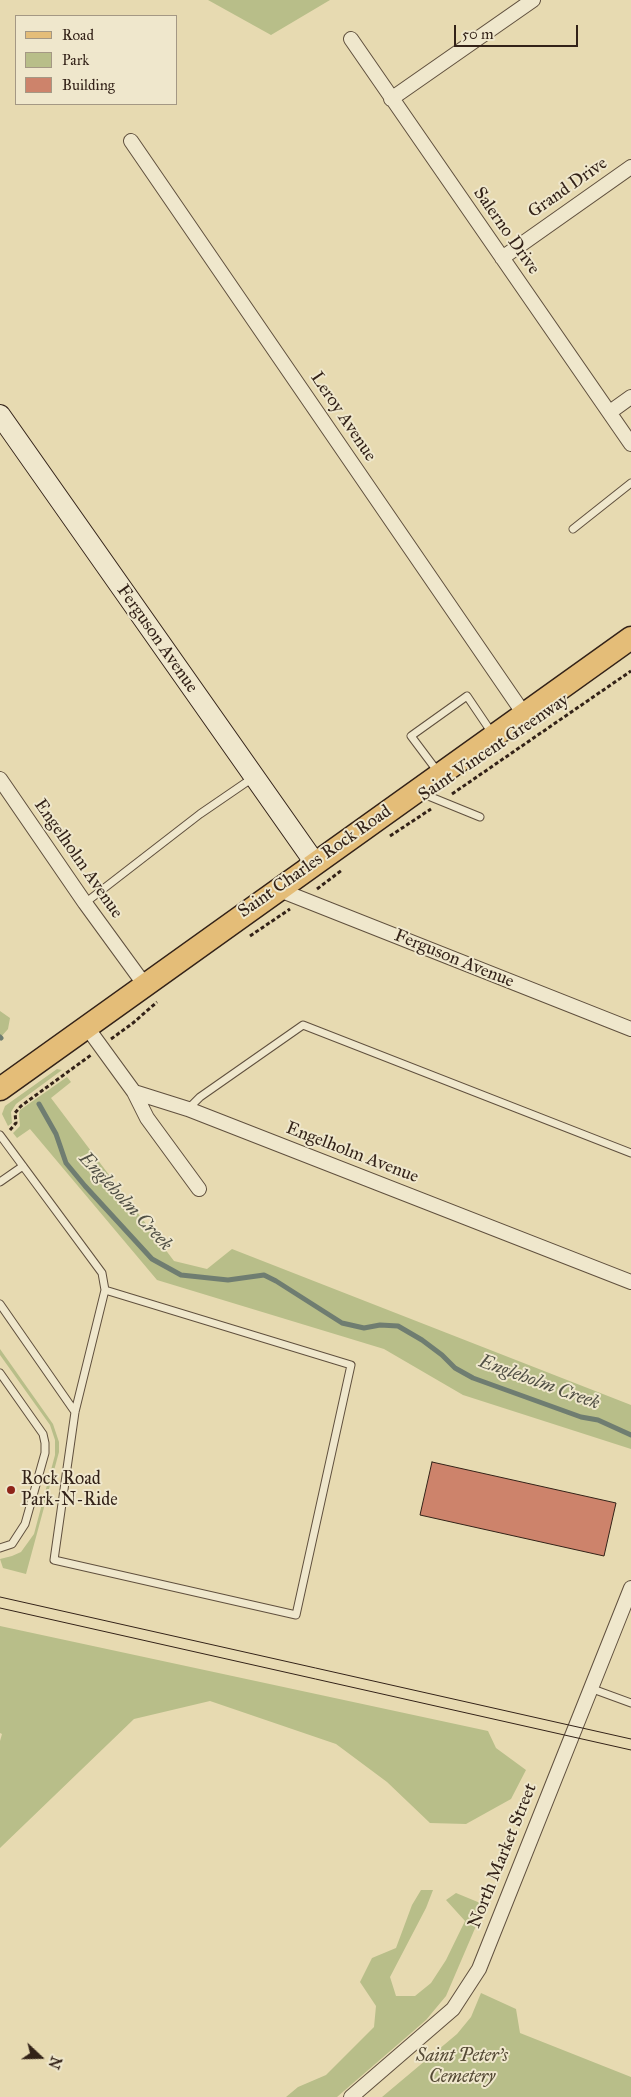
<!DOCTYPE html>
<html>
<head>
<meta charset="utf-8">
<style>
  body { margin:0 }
  #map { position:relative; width:631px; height:2097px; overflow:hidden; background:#e7dab1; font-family:"IM FELL Great Primer",serif }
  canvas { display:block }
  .legend { position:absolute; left:15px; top:15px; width:162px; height:90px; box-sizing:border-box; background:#efe7cc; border:1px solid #a49884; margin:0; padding:6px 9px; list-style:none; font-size:15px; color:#332218 }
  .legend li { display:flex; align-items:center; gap:10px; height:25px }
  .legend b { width:25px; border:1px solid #a49884 }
  .north { position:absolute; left:15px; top:2032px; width:50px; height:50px; -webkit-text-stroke:4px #efe7cc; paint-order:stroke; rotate:111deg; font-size:14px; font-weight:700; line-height:20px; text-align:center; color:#332218 }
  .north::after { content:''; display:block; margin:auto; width:18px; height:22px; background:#332218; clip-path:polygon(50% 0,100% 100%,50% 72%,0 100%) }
  .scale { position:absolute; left:454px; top:25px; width:124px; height:22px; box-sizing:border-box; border:2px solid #332218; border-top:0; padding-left:6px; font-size:15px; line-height:18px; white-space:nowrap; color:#332218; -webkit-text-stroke:4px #efe7cc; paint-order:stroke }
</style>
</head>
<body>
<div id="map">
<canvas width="631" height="2097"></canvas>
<ul class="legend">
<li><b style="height:6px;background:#e4bd78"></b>Road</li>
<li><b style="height:14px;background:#b8be89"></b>Park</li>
<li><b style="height:14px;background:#cd836b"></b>Building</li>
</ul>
<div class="north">N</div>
<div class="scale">50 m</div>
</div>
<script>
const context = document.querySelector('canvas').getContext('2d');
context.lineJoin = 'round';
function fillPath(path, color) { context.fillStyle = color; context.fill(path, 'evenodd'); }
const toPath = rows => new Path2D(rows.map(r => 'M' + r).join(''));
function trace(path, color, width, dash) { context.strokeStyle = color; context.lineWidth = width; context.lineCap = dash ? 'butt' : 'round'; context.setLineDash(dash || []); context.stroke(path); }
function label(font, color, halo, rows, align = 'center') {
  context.font = font + ' "IM FELL Great Primer",serif'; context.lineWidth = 4; context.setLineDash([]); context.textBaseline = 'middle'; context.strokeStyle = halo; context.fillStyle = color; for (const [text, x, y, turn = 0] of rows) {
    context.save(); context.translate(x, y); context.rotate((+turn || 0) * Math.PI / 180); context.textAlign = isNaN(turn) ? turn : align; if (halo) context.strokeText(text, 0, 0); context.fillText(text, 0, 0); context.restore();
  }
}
fillPath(toPath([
  [208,0,330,0,271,35],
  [0,1011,10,1018,8,1029,0,1038],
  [57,1069,62,1070,16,1104,11,1112,12,1123,8,1126,2,1114,5,1106],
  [67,1077,71,1082,51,1098,174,1261,207,1269,232,1249,631,1405,631,1449,463,1395,384,1349,157,1280,30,1129,17,1138,13,1133,20,1126,19,1114,20,1110],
  [0,1349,53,1424,59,1442,59,1452,26,1574,3,1568,0,1559,12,1556,21,1552,34,1534,55,1455,55,1440,50,1425,0,1355],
  [0,1626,488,1731,496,1748,526,1770,511,1799,466,1824,430,1823,387,1782,336,1744,210,1701,134,1719,0,1848,0,1741,2,1734,0,1733],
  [421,1890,433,1890,426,1908,390,1977,396,1996,415,1996,431,1983,446,1960,465,1921,446,1900,456,1893,485,1905,446,1996,426,2020,337,2097,286,2097,298,2087,326,2075,374,2027,376,2006,360,1982,372,1958,396,1948,412,1905],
  [481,1993,516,2009,520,2033,631,2077,631,2097,382,2097,457,2034,471,2017]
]), '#b8be89');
trace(toPath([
  [0,1037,1,1038],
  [39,1104,56,1134,66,1163,85,1186,152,1259,181,1275,228,1280,264,1275,276,1281,342,1323,364,1328,380,1325,398,1326,422,1340,442,1355,455,1368,473,1378,581,1417,598,1420,631,1435]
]), '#6f7d71', 5);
const building = toPath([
  [432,1462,616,1503,604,1556,420,1515,432,1462]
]);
fillPath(building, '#cd836b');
trace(building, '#332218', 1);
const lane = toPath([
  [573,529,631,483],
  [438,772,411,736,467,696,492,733],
  [421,793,480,817],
  [85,903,200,814,254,777],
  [188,1109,200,1097,303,1025,631,1153],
  [0,1135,102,1273,105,1290,75,1412,54,1560,296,1615,351,1365,105,1290],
  [0,1182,23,1166],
  [0,1304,75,1412],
  [0,1373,43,1434,45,1443,45,1453,25,1524,12,1544,0,1548],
  [590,1688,631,1703]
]);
const street = toPath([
  [351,39,631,444],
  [391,99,533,0],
  [131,141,524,714],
  [502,258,631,167],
  [610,412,631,397],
  [0,779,85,903,144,984],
  [277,889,631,1029],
  [86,1026,134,1092,188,1109,631,1282],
  [134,1092,147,1118,199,1189],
  [351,2097,453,2009,479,1969,631,1588]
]);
const secondary = toPath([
  [0,415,315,863]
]);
const primary = toPath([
  [0,1089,631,638]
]);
trace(lane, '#60503e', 9);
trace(street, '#60503e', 16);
trace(secondary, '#332218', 22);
trace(primary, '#332218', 25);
trace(toPath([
  [452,794,631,671],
  [390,836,431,809],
  [317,889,342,870],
  [250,936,290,909],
  [111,1039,133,1023,157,1002],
  [10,1130,16,1123,15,1113,21,1106,91,1055]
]), '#332218', 3, [4, 2.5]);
trace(lane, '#efe7cc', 7);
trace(street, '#efe7cc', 14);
trace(secondary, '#efe7cc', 20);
trace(primary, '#e4bd78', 22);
trace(toPath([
  [0,1597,631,1739],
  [0,1608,631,1750]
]), '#332218', 1);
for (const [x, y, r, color] of [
  [11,1490,5,"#8f2418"]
]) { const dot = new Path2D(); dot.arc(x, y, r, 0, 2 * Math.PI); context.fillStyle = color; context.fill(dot); trace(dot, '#efe7cc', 2); }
label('18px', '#332218', '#efe7cc', [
  ["Grand Drive",568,188,-35],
  ["Salerno Drive",506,231,55],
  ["Leroy Avenue",343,417,56],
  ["Ferguson Avenue",157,639,55],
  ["Saint Vincent Greenway",494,748,-34],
  ["Engelholm Avenue",78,859,55],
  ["Saint Charles Rock Road",315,862,-35],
  ["Ferguson Avenue",454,959,22],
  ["Engelholm Avenue",352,1153,21],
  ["North Market Street",503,1856,-68]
]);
label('18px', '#332218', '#efe7cc', [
  ["Rock Road",21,1480],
  ["Park-N-Ride",21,1501]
], 'left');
label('italic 18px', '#544934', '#efe7cc', [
  ["Saint Peter's",462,2057],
  ["Cemetery",462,2078]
]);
label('italic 19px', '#515045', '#efe7cc', [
  ["Engleholm Creek",125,1202,47],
  ["Engleholm Creek",539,1383,20]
]);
</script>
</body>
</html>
